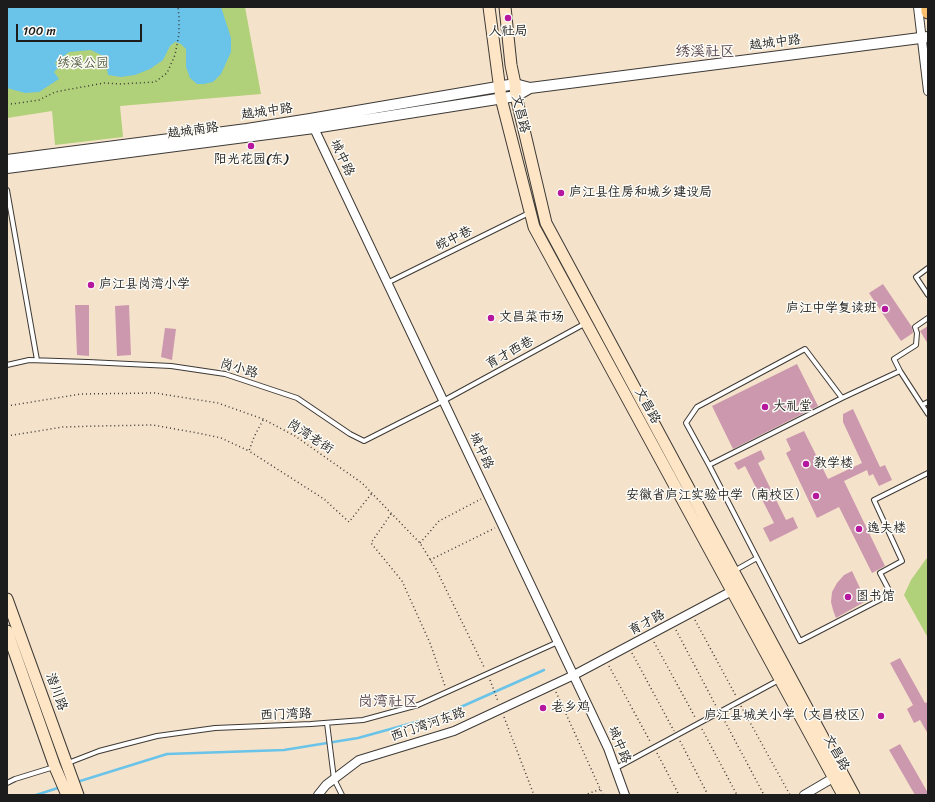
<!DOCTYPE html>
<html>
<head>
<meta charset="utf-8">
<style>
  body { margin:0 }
  #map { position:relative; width:935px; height:802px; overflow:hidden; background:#f5e2ca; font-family:Sriracha,sans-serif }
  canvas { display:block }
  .frame { position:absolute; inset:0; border:8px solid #1c1c1c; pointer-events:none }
  .scale { position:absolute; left:16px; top:24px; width:126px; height:18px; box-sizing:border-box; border:2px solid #1c1c1c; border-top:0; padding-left:5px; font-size:12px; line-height:14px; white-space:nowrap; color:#1c1c1c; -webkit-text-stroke:3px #fdfcf7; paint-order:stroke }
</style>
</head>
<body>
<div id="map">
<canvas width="935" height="802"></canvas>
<div class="frame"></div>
<div class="scale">100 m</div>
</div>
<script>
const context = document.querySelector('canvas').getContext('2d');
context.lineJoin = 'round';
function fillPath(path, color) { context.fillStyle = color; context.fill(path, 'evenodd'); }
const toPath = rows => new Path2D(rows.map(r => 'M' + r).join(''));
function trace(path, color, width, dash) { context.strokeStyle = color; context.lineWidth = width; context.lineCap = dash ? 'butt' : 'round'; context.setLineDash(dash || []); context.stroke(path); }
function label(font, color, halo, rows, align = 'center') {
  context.font = font + ' Sriracha,"LXGW WenKai TC",sans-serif'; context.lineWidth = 3; context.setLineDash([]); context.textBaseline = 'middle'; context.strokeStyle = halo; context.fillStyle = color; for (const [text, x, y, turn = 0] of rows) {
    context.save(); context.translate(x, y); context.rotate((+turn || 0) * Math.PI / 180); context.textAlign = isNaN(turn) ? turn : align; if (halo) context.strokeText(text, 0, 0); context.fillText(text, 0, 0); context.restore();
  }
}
fillPath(toPath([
  [7,7,245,7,261,94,120,106,123,137,55,145,52,111,7,118],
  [928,558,928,638,904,595,911,580,926,559]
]), '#b0d179');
fillPath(toPath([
  [7,7,221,7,231,38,231,52,221,74,213,82,204,84,197,84,190,78,186,67,186,49,181,44,175,42,170,46,163,60,150,69,135,75,121,77,108,75,105,57,91,50,69,52,55,63,58,68,54,72,59,79,39,92,25,93,7,88]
]), '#6ac3e8');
trace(toPath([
  [77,782,167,754,284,750,358,738,445,714,544,670],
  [36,795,61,787]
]), '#6ac3e8', 2.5);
fillPath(toPath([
  [883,284,912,327,913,333,901,341,869,293],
  [75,305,89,305,89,356,77,355],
  [129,305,131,355,117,356,115,306],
  [928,326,928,344,920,331],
  [165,328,176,329,172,360,161,357],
  [797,364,818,406,733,449,712,406],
  [853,409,880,467,885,465,892,480,879,486,873,474,869,476,867,470,844,481,885,566,872,573,839,507,817,518,786,453,791,450,786,439,804,431,828,479,862,463,843,422,843,414],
  [761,450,765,459,758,463,786,520,793,517,798,528,770,542,763,528,774,523,745,466,738,470,734,463],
  [852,571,866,601,836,618,833,610,831,602,832,592,837,583,844,575],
  [900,658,925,703,928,702,928,734,920,720,914,723,907,709,913,705,890,663],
  [900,744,928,793,928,795,915,795,889,750]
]), '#cc98ae');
const service = toPath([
  [7,190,37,360],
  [928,268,916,277,928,295],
  [387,283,529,213],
  [7,365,29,360,88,362,171,366,225,374,297,398,350,434,364,441,443,401,586,323],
  [900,371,894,359,916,345,917,333,915,327,928,318],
  [922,405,928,414],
  [709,465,686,423,697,407,805,349,842,398],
  [757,558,709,465,842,398,900,371,922,405,928,402],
  [734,571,757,558,800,641,891,594,880,573,902,561,874,500,928,473],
  [327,723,334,779,342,795],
  [68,763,99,751,157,736,215,728,311,724,363,720,418,705,558,642],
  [616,768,779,680],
  [7,783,15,779,54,767]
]);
const minor = toPath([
  [918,7,928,91],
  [312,124,608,748,625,795],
  [318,795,326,785,359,760,454,731,574,675,732,591],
  [804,795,833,778]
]);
const tertiary = toPath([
  [7,160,247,129,310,119,515,84,530,88,928,37],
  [7,168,314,128,516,96,530,88]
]);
const secondary = toPath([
  [489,7,501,98,534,227,843,795],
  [505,7,511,65,515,84,516,96,546,223,854,795],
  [7,599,78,795],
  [7,631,55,767,67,795]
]);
const primary = toPath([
  [928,7,928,12]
]);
trace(service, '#3d3a36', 6);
trace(minor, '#3d3a36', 10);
trace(tertiary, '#3d3a36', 12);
trace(secondary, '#3d3a36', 13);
trace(primary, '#3d3a36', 15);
trace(toPath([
  [7,103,12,104,39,100,55,92,104,83,121,84,155,82,167,73,175,55,179,34,179,17,178,7],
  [7,406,81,394,155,393,218,403,263,419,295,436,362,483,420,543,436,569,485,669],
  [263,420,254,437,249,451,324,499,349,522,372,493],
  [7,436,63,427,99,426,153,425,203,434,221,438,249,451],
  [391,514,371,543,402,581,430,643,445,686],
  [420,543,439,521,481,499],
  [430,560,495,528],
  [695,620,736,696],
  [676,630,717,708],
  [654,642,696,719],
  [632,653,674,731],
  [609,666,651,743],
  [490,680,498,701],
  [556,692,603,795],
  [741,706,790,795],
  [504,717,534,795],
  [723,718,764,795],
  [702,729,737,795],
  [680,741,708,795],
  [657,753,679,795],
  [584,795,601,789]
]), '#3d3a36', 1.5, [1, 3]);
trace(service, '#fff', 4);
trace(minor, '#fff', 8);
trace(tertiary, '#fff', 10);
trace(secondary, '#fde5c5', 11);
trace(primary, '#fabe6d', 13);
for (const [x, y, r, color] of [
  [508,18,4,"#b5179e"],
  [251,146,4,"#b5179e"],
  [561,193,4,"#b5179e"],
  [91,285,4,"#b5179e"],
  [885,309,4,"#b5179e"],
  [491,318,4,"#b5179e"],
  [765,407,4,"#b5179e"],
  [806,464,4,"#b5179e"],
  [816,496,4,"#b5179e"],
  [859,529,4,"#b5179e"],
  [848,597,4,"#b5179e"],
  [543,708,4,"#b5179e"],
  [881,716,4,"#b5179e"]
]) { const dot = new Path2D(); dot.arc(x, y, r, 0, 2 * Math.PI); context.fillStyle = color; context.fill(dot); trace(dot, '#fdfcf7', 1.5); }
label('13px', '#1c1c1c', '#fdfcf7', [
  ["人社局",508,32,"center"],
  ["阳光花园(东)",251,160,"center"],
  ["庐江县住房和城乡建设局",569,193],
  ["庐江县岗湾小学",99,285],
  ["庐江中学复读班",877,309,"right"],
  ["文昌菜市场",499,318],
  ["大礼堂",773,407],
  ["教学楼",814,464],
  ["安徽省庐江实验中学（南校区）",808,496,"right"],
  ["逸夫楼",867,529],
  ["图书馆",856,597],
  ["老乡鸡",551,708],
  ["庐江县城关小学（文昌校区）",873,716,"right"]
], 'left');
label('13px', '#1c1c1c', '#fdfcf7', [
  ["越城中路",775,43,-7],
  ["越城中路",267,112,-8],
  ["文昌路",520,114,76],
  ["越城南路",193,131,-8],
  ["城中路",342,158,65],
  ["皖中巷",454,239,-26],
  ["育才西巷",510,353,-29],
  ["岗小路",239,369,16],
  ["文昌路",647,406,61],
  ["岗湾老街",310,437,33],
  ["城中路",481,451,65],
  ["育才路",647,623,-28],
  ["潜川路",56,692,70],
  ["西门湾路",286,715,-2],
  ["西门湾河东路",428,725,-19],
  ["城中路",619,745,67],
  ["文昌路",836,753,61]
]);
label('13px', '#505b3d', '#fdfcf7', [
  ["绣溪公园",83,64]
]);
label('15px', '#5a474f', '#fdfcf7', [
  ["绣溪社区",705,52],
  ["岗湾社区",388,702]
]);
</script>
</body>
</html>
